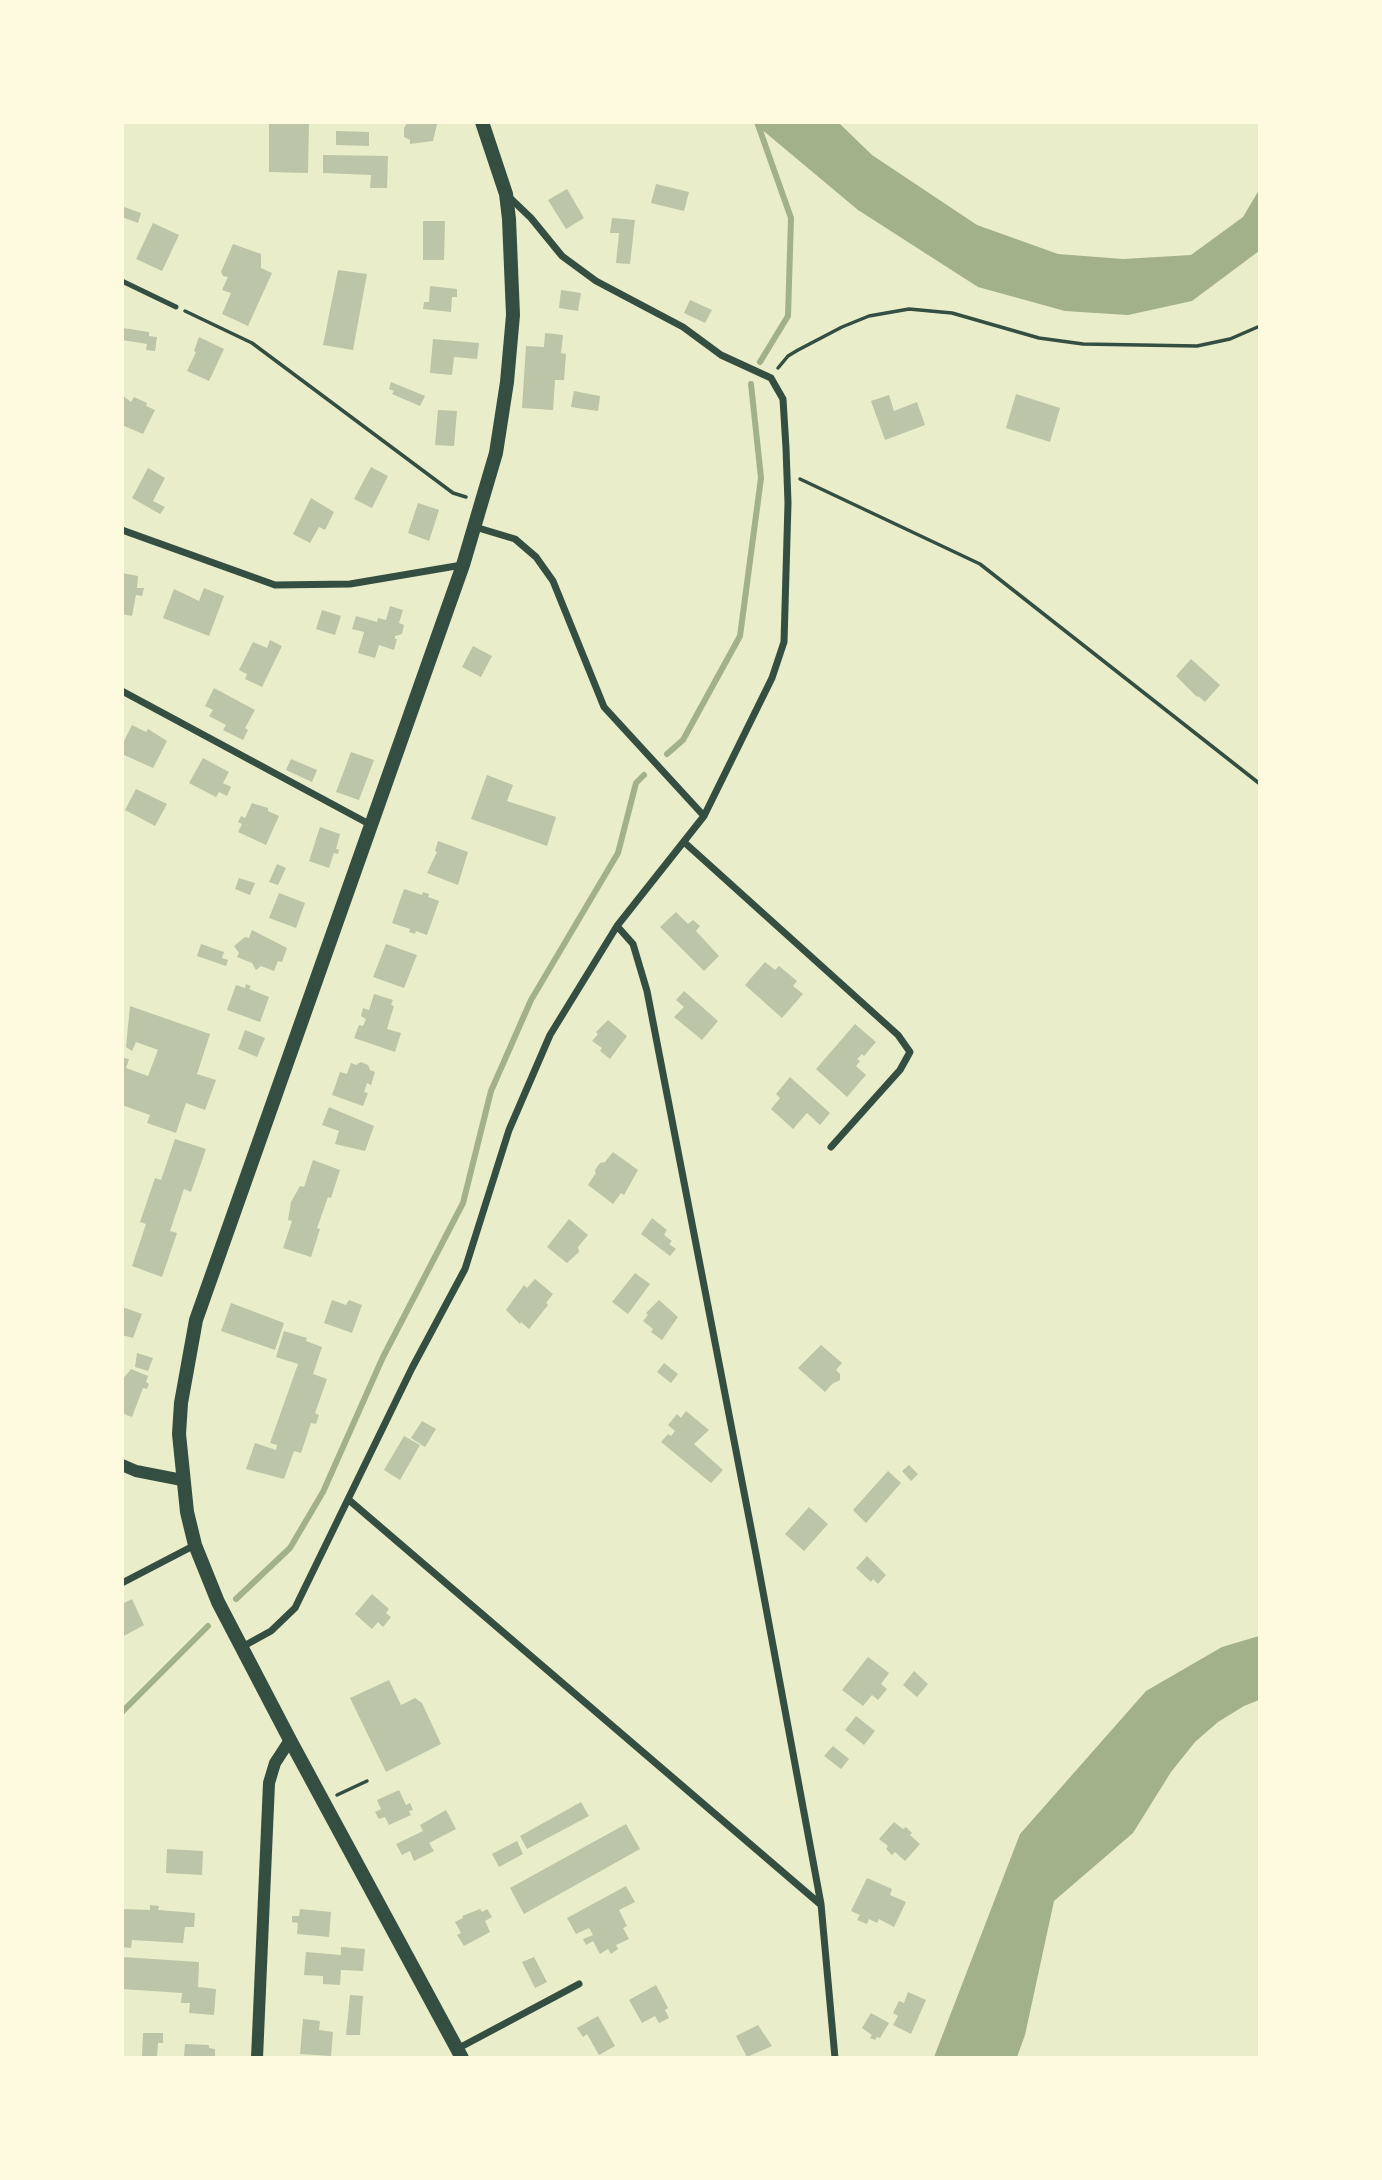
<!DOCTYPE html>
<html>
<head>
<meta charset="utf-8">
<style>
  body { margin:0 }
  #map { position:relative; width:1382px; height:2180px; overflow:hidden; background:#e9edc9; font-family:"Zilla Slab",serif }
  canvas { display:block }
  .frame { position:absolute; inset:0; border:124px solid #fefae0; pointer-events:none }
</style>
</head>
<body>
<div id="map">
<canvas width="1382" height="2180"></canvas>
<div class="frame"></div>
</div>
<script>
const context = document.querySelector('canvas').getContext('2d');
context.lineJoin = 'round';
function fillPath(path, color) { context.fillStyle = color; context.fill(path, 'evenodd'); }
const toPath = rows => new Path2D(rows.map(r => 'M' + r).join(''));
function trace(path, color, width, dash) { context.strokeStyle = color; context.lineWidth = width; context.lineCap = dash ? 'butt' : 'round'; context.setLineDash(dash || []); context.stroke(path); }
fillPath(toPath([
  [754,123,839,123,872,155,977,225,1058,254,1123,259,1191,255,1243,217,1259,190,1259,251,1192,301,1128,315,1065,311,978,287,858,210],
  [1259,1636,1259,1700,1244,1706,1218,1722,1195,1742,1171,1772,1133,1833,1054,1901,1025,2035,1017,2057,934,2057,1020,1834,1146,1691,1222,1647]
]), '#a3b18a');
trace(toPath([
  [757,122,791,218,788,316,760,362],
  [667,754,683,740,740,636,761,478,751,384],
  [236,1599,290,1548,323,1492,383,1357,463,1203,491,1091,531,1000,618,853,636,783,644,775],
  [122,1712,208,1626]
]), '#a3b18a', 6);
fillPath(toPath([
  [269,122,309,122,308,173,269,172],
  [408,122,437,124,433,141,410,144,410,140,404,137,404,128],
  [336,131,369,132,369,146,336,145],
  [323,155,388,156,387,188,370,188,371,175,323,173],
  [656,184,689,192,684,211,651,203],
  [567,189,584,218,566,229,548,200],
  [124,207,141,213,138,223,122,217],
  [612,218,635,220,630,264,616,263,619,233,610,233],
  [423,221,445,221,444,260,423,260],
  [153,223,179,235,162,271,136,259],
  [233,244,261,254,261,268,272,273,248,326,222,314,231,293,222,290,228,277,223,276,221,272],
  [338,270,367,274,353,350,323,345],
  [430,286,457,289,457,297,452,297,451,312,423,309,424,302,429,302],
  [561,290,581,293,578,311,559,308],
  [690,300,712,310,705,323,684,313],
  [123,328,149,332,149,336,157,337,155,351,146,350,147,344,122,340],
  [545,333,563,335,561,353,566,354,564,380,555,380,553,410,522,408,526,346,544,347],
  [199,337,224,349,209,381,187,371,196,352,194,351],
  [433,339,479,343,477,359,454,357,452,375,430,373],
  [391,382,425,396,420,406,392,394,394,391,389,389],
  [574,391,600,396,598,411,571,407],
  [1016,394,1060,408,1050,442,1006,428],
  [122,395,131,402,134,397,147,403,146,406,155,410,143,434,122,425],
  [889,395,894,411,917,402,925,425,885,440,871,401],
  [438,410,457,411,454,446,435,445],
  [371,467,388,476,372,508,354,499],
  [148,468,165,478,153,501,165,507,160,514,132,498],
  [311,498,334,512,325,530,319,527,310,543,293,534],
  [418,503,439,510,429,541,408,533],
  [122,573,138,576,137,588,144,588,142,596,136,595,132,616,122,614],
  [204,588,224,596,209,636,163,618,174,589,199,601],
  [390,606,403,610,399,623,404,625,402,634,395,636,395,639,397,639,394,650,379,645,375,658,358,653,364,632,352,629,356,616,377,622,378,618,386,620],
  [322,610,341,616,335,635,316,629],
  [270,640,282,646,262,687,245,679,247,674,239,670,253,642,267,648],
  [473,646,492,656,481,677,462,667],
  [1191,659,1220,685,1205,702,1198,696,1197,697,1176,676],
  [214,688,255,710,245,728,248,730,243,740,223,730,226,725,209,716,213,710,205,706],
  [132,725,146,732,148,729,167,741,153,768,122,754,122,745],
  [351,752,374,760,359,800,336,792],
  [203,758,229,772,223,783,231,787,227,796,219,792,216,797,189,783],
  [291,759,317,770,312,782,286,770],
  [487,775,513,785,507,801,556,817,547,846,471,819],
  [136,789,167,804,155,826,125,810],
  [252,803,268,808,268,811,279,816,266,845,238,832,242,824,238,822,241,816,245,818],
  [320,827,340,834,336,849,339,850,338,854,334,853,329,868,309,861],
  [438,841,468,852,458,885,427,873,437,852,435,851],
  [277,864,286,868,278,885,269,882],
  [239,878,255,883,250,895,235,889],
  [404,889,422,895,423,892,429,894,428,897,439,901,427,935,416,931,415,934,409,932,410,929,392,923],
  [279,893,305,903,296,928,269,918],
  [676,912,688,924,693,920,700,926,696,931,719,956,704,971,660,927],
  [252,930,287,948,282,962,278,961,274,971,261,966,256,970,252,963,237,957,239,953,234,946,245,937,249,938],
  [201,944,224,952,222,958,228,960,226,966,197,956],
  [386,944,417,955,404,988,373,977],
  [765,962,775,970,779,966,797,981,793,986,803,994,782,1018,745,985],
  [246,984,251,986,249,989,269,997,260,1022,227,1010,236,985,245,988],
  [684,991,718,1021,702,1040,674,1017,684,1007,676,1000],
  [374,994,393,1000,391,1005,394,1006,387,1029,401,1033,395,1052,354,1038,359,1025,363,1026,366,1019,361,1016,363,1008,369,1010],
  [130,1006,210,1034,197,1074,216,1080,205,1110,186,1103,176,1133,147,1123,150,1115,122,1105,124,1058,129,1059,126,1068,148,1076,158,1050,136,1042,132,1051,126,1047],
  [608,1020,627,1036,610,1059,600,1051,602,1048,592,1041,598,1034,596,1032],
  [855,1024,876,1042,864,1056,862,1054,857,1059,860,1061,856,1066,866,1075,847,1097,816,1069],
  [245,1030,265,1038,257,1057,238,1049],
  [361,1062,368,1065,370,1070,375,1072,371,1085,367,1083,364,1092,368,1093,363,1106,332,1095,340,1072,347,1074,351,1063,356,1065],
  [790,1077,830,1113,820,1125,807,1113,793,1129,771,1109,780,1098,776,1094],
  [329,1107,374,1126,365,1151,335,1144,339,1131,322,1125],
  [175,1139,206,1149,191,1192,184,1189,170,1231,177,1233,162,1277,132,1266,146,1224,140,1222,155,1178,161,1180],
  [613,1152,638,1170,624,1195,621,1193,613,1204,588,1185,595,1174,596,1176,595,1170,600,1163,605,1162],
  [313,1160,340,1170,331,1198,328,1197,317,1228,320,1229,311,1257,283,1248,292,1221,288,1220,291,1202,300,1186,304,1187],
  [652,1218,667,1230,664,1235,672,1241,669,1244,676,1249,670,1256,641,1234],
  [569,1219,588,1235,578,1247,579,1252,567,1263,547,1247],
  [635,1273,650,1284,628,1314,612,1302],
  [535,1279,553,1294,546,1303,548,1305,529,1329,521,1322,520,1324,506,1310,524,1285,527,1288],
  [332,1300,346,1305,349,1300,362,1305,352,1333,324,1323],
  [659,1300,678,1317,662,1340,651,1332,653,1329,643,1321,648,1315,646,1313],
  [231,1303,284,1323,275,1350,221,1331],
  [122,1307,142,1314,133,1338,122,1335],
  [284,1331,307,1338,306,1341,322,1347,313,1374,327,1379,315,1413,319,1415,316,1424,311,1423,301,1453,294,1451,284,1479,246,1469,255,1443,276,1450,277,1445,270,1443,298,1364,276,1357],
  [821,1345,842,1363,836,1370,840,1374,840,1380,832,1384,825,1392,798,1368],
  [137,1353,153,1358,148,1371,135,1367],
  [664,1363,678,1374,671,1383,657,1372],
  [131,1369,148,1376,146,1382,149,1384,147,1389,143,1388,132,1417,122,1413,122,1380],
  [686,1411,709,1430,694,1444,723,1470,711,1483,661,1442,668,1434,671,1436,675,1431,668,1425,677,1414,681,1418],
  [422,1421,436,1429,425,1447,411,1438],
  [404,1436,420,1445,400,1480,384,1470],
  [909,1465,918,1474,911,1481,902,1471],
  [888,1471,901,1483,866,1523,853,1510],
  [809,1507,828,1524,804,1551,785,1534],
  [867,1556,886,1575,878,1584,873,1579,871,1582,856,1568],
  [372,1594,389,1609,386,1613,391,1617,383,1627,378,1622,372,1629,355,1614],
  [132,1599,144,1625,122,1637,122,1604],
  [868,1657,889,1673,881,1684,887,1689,878,1700,872,1695,863,1706,842,1690],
  [914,1671,928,1684,917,1697,903,1685],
  [389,1680,401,1705,415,1698,422,1703,441,1744,386,1772,350,1698],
  [856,1716,875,1731,864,1745,845,1730],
  [833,1746,849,1759,841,1769,824,1756],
  [399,1790,406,1805,410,1803,413,1810,409,1811,411,1815,389,1825,385,1817,379,1819,375,1812,381,1809,377,1800],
  [581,1802,589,1816,527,1849,520,1836],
  [446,1810,456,1829,429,1843,434,1851,414,1861,410,1851,402,1855,396,1844,423,1831,420,1825],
  [894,1822,903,1829,906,1827,912,1833,910,1835,920,1844,905,1861,895,1852,892,1855,886,1849,888,1846,879,1839],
  [626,1824,640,1849,524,1914,510,1888],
  [517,1841,523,1854,499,1867,492,1854],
  [167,1849,203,1851,202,1875,166,1873],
  [867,1878,892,1889,890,1895,906,1902,894,1927,879,1919,877,1923,869,1919,867,1924,857,1920,860,1915,851,1911],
  [626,1886,635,1902,619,1910,627,1926,623,1928,629,1939,616,1945,618,1949,611,1954,608,1949,600,1954,593,1941,586,1945,583,1939,593,1935,589,1928,576,1934,567,1918],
  [150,1905,159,1906,158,1910,195,1913,194,1927,185,1927,183,1943,132,1940,131,1948,122,1947,122,1909,150,1910],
  [300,1909,331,1912,329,1937,297,1934,298,1923,292,1922,292,1916,299,1916],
  [480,1909,482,1912,487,1909,492,1917,485,1921,490,1932,464,1946,457,1935,461,1933,455,1922,463,1918,462,1916],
  [341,1947,365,1949,363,1971,341,1970,340,1985,323,1984,323,1976,304,1975,306,1952,341,1955],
  [122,1957,199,1962,198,1987,216,1989,214,2015,189,2013,190,2003,181,2003,182,1993,122,1989],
  [534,1957,547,1982,535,1988,522,1962],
  [656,1985,668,2008,665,2010,669,2018,659,2023,655,2016,642,2023,629,2000],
  [908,1992,926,2000,911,2034,893,2025,898,2016,893,2013,899,2001,904,2003],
  [350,1995,363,1996,360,2035,346,2035],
  [871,2013,889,2023,880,2038,877,2037,875,2040,870,2038,872,2035,862,2028],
  [598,2016,615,2046,599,2055,587,2034,583,2037,577,2028],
  [303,2019,320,2021,319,2030,333,2032,331,2056,300,2054],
  [758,2025,772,2046,747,2057,736,2036],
  [143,2033,163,2033,163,2043,158,2043,157,2057,142,2057],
  [185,2044,209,2045,209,2048,215,2049,215,2056,184,2057]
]), '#bcc5a7');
trace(toPath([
  [185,311,252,343,453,493,466,497],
  [778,368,788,356,798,350,842,327,869,316,909,309,952,313,1039,338,1083,344,1197,346,1230,339,1260,326],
  [800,479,980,564,1260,784],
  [337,1795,367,1781]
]), '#344e41', 3.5);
trace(toPath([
  [122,281,176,307]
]), '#344e41', 5);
trace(toPath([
  [475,527,515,539,536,557,553,581,604,707,704,816],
  [122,530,275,585,350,584,462,565],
  [122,691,371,825],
  [684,842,898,1035,910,1052,900,1070,831,1147],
  [617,926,633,944,647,991,756,1554,821,1904,835,2058],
  [349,1500,820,1904],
  [122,1583,195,1545],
  [242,1647,271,1631,295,1608,412,1368,465,1269,509,1130,550,1035,617,926,704,816,772,678,784,642,788,503,786,448,783,399,771,378,721,355,683,327,596,281,562,256,531,218,509,197],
  [457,2049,579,1984]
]), '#344e41', 7);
trace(toPath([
  [122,1465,136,1471,182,1480],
  [257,2058,269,1783,275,1763,290,1740]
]), '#344e41', 12);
trace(toPath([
  [462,2058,290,1740,218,1602,195,1545,187,1512,179,1434,181,1403,196,1320,463,565,496,453,507,382,513,315,509,219,506,194,482,122]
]), '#344e41', 14);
</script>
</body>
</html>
